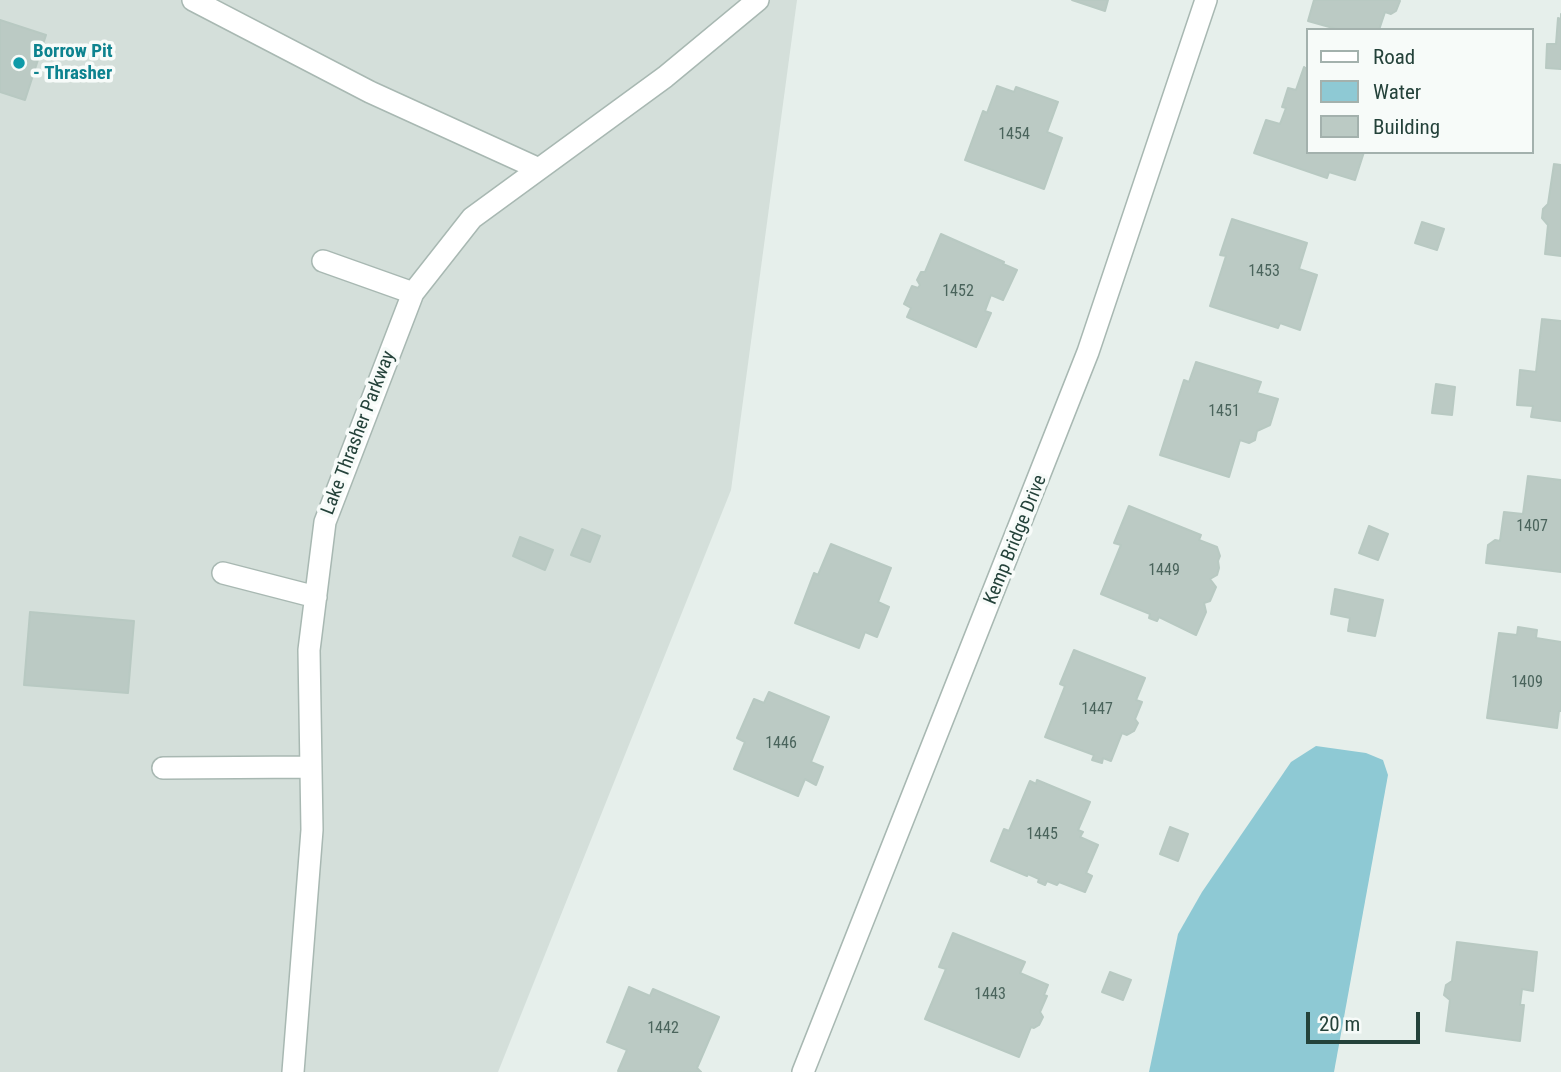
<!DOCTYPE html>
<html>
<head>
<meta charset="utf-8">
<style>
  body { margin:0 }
  #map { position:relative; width:1561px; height:1072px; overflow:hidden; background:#e6efeb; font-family:"Roboto Condensed",sans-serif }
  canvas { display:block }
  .legend { position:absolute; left:1306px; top:28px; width:228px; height:126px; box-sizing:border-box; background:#f7fbf9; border:2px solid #a3b1ad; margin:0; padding:9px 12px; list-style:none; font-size:21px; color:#24423a }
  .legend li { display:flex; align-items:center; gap:14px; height:35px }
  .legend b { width:35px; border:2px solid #a3b1ad }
  .scale { position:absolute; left:1306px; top:1012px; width:114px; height:32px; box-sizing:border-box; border:4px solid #24423a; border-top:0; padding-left:9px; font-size:21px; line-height:24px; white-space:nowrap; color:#24423a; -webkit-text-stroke:5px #f7fbf9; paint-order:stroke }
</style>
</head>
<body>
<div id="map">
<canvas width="1561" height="1072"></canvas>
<ul class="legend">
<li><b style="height:9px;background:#fff"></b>Road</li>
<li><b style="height:19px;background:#8ec9d4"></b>Water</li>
<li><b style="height:19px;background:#bbcac4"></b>Building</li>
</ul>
<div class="scale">20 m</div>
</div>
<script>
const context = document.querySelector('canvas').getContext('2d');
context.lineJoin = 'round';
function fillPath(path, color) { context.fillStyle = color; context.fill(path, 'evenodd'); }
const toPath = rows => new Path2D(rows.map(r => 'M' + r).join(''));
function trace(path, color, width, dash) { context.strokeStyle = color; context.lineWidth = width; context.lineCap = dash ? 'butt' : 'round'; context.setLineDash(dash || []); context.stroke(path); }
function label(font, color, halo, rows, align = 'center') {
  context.font = font + ' "Roboto Condensed",sans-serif'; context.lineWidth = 7; context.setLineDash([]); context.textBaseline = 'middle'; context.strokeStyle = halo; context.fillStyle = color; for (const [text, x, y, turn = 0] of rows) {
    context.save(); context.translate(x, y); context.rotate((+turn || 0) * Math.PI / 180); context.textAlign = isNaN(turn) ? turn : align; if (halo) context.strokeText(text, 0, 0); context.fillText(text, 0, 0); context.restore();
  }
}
fillPath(toPath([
  [0,0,797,0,731,490,498,1072,0,1072]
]), '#d4dfda');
fillPath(toPath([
  [1316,746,1366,753,1383,760,1388,775,1334,1072,1149,1072,1178,934,1202,892,1291,762]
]), '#8ec9d4');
const building = toPath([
  [1072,0,1108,0,1105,11,1072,0],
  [1314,0,1399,0,1400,1,1396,11,1391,14,1385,12,1379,30,1340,30,1308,21,1314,0],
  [1561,14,1561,69,1546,68,1547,44,1556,44,1558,18,1561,19,1561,14],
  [0,20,46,35,25,100,0,92,0,20],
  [1304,67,1307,69,1307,152,1364,152,1355,180,1329,172,1327,178,1254,153,1266,120,1280,124,1286,108,1282,107,1288,88,1296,90,1304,67],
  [997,86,1014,92,1016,87,1058,102,1047,132,1062,138,1044,189,965,160,983,111,987,113,997,86],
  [1554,164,1561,165,1561,256,1545,254,1548,225,1542,218,1543,209,1548,204,1554,164],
  [1232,219,1307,243,1299,269,1317,275,1300,330,1280,323,1278,328,1210,306,1226,256,1220,255,1232,219],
  [1422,222,1444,229,1437,250,1415,243,1422,222],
  [941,234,1004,262,1003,264,1017,270,1003,300,991,295,985,311,991,313,976,347,907,317,911,308,904,304,912,286,918,288,920,285,917,280,921,272,925,272,941,234],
  [1542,319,1561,321,1561,421,1531,417,1533,406,1517,405,1520,370,1536,372,1542,319],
  [1196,362,1261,382,1257,393,1278,399,1270,425,1257,431,1255,440,1249,443,1240,440,1229,477,1160,455,1184,380,1189,382,1196,362],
  [1436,384,1455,387,1452,415,1432,413,1436,384],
  [1528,476,1561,480,1561,572,1486,563,1488,545,1495,540,1500,541,1504,512,1523,514,1528,476],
  [1129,506,1201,535,1199,540,1217,547,1220,556,1218,561,1219,568,1217,575,1210,579,1216,587,1210,601,1204,603,1206,612,1196,635,1159,617,1157,621,1149,618,1150,614,1101,594,1121,545,1114,543,1129,506],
  [1369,526,1388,534,1378,560,1359,553,1369,526],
  [582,529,600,536,590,562,571,555,582,529],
  [520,537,553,550,545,570,513,556,520,537],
  [831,544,891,568,878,602,889,607,877,637,865,632,859,648,795,623,814,573,818,575,831,544],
  [1335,589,1383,600,1375,636,1348,631,1350,618,1331,614,1335,589],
  [30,612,134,621,128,693,24,685,30,612],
  [1518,627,1537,630,1536,638,1561,642,1561,711,1559,711,1557,728,1487,718,1499,633,1517,635,1518,627],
  [1074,650,1145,678,1136,700,1142,702,1135,719,1138,723,1134,731,1127,735,1122,733,1111,761,1103,758,1102,763,1092,760,1094,755,1045,737,1065,686,1060,684,1074,650],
  [769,692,829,717,811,762,823,767,816,785,805,779,798,796,734,769,745,742,737,738,754,699,764,703,769,692],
  [1037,780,1090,802,1078,830,1083,832,1080,837,1098,845,1086,873,1092,876,1085,892,1059,882,1057,885,1047,881,1045,885,1038,882,1039,879,1028,874,1027,876,991,861,1004,829,1009,831,1030,781,1036,784,1037,780],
  [1170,827,1188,834,1178,861,1160,854,1170,827],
  [953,933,1025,962,1020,973,1048,985,1044,995,1047,996,1040,1012,1043,1017,1039,1025,1034,1028,1031,1027,1019,1057,925,1019,946,969,939,967,953,933],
  [1457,942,1537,952,1533,991,1522,989,1520,1005,1524,1005,1520,1041,1446,1031,1450,1000,1444,995,1446,985,1452,981,1457,942],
  [1110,972,1131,980,1123,1000,1102,992,1110,972],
  [629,987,650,996,653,989,719,1017,697,1068,701,1072,618,1071,627,1050,607,1042,629,987]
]);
fillPath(building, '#bbcac4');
trace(building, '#b8c9c2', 2);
const lane = toPath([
  [193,0,370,92,539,169],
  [323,261,413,293],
  [223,573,316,597],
  [163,768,311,767],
  [293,1072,312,830,309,650,325,522,413,293,472,218,665,77,758,0]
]);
const street = toPath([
  [803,1072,1088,352,1206,0]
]);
trace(lane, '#a8b8b2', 24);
trace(street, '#a8b8b2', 24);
trace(lane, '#fff', 21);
trace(street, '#fff', 21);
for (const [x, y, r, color] of [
  [19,63,7,"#0f9aa8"]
]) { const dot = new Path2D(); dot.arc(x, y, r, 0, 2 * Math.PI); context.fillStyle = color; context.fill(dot); trace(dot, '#f7fbf9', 2.5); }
label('16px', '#4a645c', null, [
  ["1454",1014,135],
  ["1453",1264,272],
  ["1452",958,292],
  ["1451",1224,412],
  ["1407",1532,527],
  ["1449",1164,571],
  ["1409",1527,683],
  ["1447",1097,710],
  ["1446",781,744],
  ["1445",1042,835],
  ["1443",990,995],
  ["1442",663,1029]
]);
label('bold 19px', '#0d838f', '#f7fbf9', [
  ["Borrow Pit",33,52],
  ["- Thrasher",33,74]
], 'left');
label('19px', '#24423a', '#f7fbf9', [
  ["Lake Thrasher Parkway",359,433,-69],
  ["Kemp Bridge Drive",1016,540,-68]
]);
</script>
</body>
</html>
